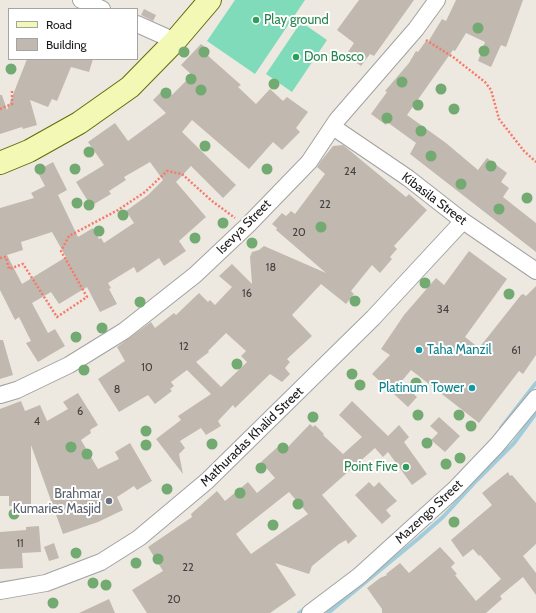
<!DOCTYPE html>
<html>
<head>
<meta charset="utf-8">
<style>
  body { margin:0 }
  #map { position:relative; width:536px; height:613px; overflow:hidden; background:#ede9e1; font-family:Cabin,sans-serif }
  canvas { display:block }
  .legend { position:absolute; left:8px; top:8px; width:130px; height:52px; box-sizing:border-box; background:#fff; border:1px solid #a4a4a4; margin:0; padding:5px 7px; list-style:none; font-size:12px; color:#1b1b1b }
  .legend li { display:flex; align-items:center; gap:8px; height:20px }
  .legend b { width:20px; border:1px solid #a4a4a4 }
</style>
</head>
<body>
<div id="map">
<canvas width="536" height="613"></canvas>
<ul class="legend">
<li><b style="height:5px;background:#f3f8b4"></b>Road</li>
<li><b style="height:11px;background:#c1b8b0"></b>Building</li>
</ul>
</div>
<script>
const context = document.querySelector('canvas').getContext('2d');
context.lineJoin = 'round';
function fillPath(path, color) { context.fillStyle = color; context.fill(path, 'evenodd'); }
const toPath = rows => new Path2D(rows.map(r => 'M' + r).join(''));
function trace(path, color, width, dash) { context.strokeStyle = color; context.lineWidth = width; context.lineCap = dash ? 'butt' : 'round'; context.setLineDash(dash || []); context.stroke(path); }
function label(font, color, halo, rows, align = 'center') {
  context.font = font + ' Cabin,sans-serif'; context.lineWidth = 4; context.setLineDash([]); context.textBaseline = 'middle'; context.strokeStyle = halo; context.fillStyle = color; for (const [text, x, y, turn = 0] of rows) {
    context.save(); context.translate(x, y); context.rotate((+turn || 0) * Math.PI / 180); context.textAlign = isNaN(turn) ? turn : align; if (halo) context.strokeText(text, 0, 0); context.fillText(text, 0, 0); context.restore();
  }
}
fillPath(toPath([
  [235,0,305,0,255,74,207,41],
  [301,22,327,40,292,92,266,74]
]), '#7fdbb9');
trace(toPath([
  [501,428,536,383],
  [299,613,307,607],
  [328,613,419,538,443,517,476,481,514,443,536,413]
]), '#a1cdda', 4);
fillPath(toPath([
  [359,0,414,0,374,56,370,54,361,66,346,55,354,43,337,30],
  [456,0,523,0,506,47,501,45,491,67,478,61,485,42,466,33,455,51,453,50,407,115,446,143,478,170,487,158,507,173,501,182,509,188,503,197,536,223,536,252,410,154,416,143,387,122,386,125,371,114,387,92,385,91,409,63,416,51,418,52,426,41,428,42,442,19,446,21],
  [144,9,156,15,153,21,141,15],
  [201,44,210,51,206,54,241,85,238,87,256,104,270,89,283,101,287,97,308,112,296,128,300,132,282,150,273,142,249,169,192,120,182,132,236,185,223,198,191,166,176,182,206,217,179,241,186,251,164,266,159,258,137,273,134,267,108,283,111,288,109,289,117,304,100,312,87,287,59,304,51,292,32,303,48,333,55,329,65,346,38,362,26,343,31,341,19,317,15,320,0,290,0,208,34,198,31,193,45,186,37,171,53,162,67,190,58,195,78,237,93,228,99,239,101,238,104,243,134,223,126,211,148,195,163,180,150,162,124,177,126,180,109,191,111,194,91,206,76,182,104,165,88,142,115,123,128,141,166,113,153,100,165,88,172,95,192,75,181,65],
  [52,232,66,257,22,284,7,255,23,250,21,242],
  [27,59,93,59,89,72,71,67,57,101,52,99,48,107,30,100,37,125,23,129,22,127,0,134,0,95,2,95,7,110],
  [343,145,406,197,409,194,427,210,394,246,397,249,390,257,392,259,380,273,372,265,351,291,354,294,346,304,321,284,292,315,312,336,287,359,290,362,285,368,290,374,282,382,270,374,235,408,233,405,218,421,221,426,206,435,201,428,180,441,185,448,179,454,183,474,156,439,181,420,178,416,211,394,187,370,171,382,174,386,170,389,172,391,155,404,148,395,119,412,98,379,125,361,117,347,151,322,155,328,174,313,176,315,199,293,208,302,210,300,215,305,232,287,219,276,232,264,252,284,250,257,252,252,259,250,264,246,326,273,276,230,277,228,272,224,282,213,286,216,291,211,295,214,325,174,317,167,321,161,333,146],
  [226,333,246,351,241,356,247,362,221,387,196,362,209,352,208,351],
  [469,251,507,279,465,337,479,348,521,295,523,294,526,296,536,286,536,355,523,374,519,371,479,423,411,370,401,382,417,397,408,407,372,374,390,355,381,349,404,315,436,278,444,285],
  [0,340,3,340,13,375,0,379],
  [78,393,98,425,90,430,91,433,81,440,98,469,119,459,115,452,130,443,152,481,137,490,134,486,117,497,123,510,98,522,63,534,31,445,31,506,9,506,9,496,0,496,0,409,21,401,25,411,40,405,47,421,68,409,63,402],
  [352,401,388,436,399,425,409,437,404,442,427,474,412,485,388,452,383,457,375,448,322,495,357,536,348,544,346,540,339,544,312,566,309,574,275,563,296,595,270,613,147,613,132,590,163,571,148,547,192,517,191,514,217,491,225,501,248,482,257,493,275,478,261,462,282,443,287,448,310,424,313,427,315,425,324,434,323,435,343,454,362,437,339,415],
  [289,492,308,514,251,554,236,534],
  [439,417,460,436,445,452,431,440,438,433,430,426],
  [508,472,510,476,512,475,536,503,536,544,523,556,536,573,536,595,523,577,500,596,502,599,486,613,382,613,382,609,367,588,380,578,387,575,386,574,400,563,409,573,440,547,455,563,451,567,457,574,455,575,476,601,501,579,480,555,479,556,473,549,463,557,451,540,492,505,482,493],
  [369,482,374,487,379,482,397,501,386,510,391,516,382,524,355,495],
  [39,526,41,552,22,553,23,568,0,569,0,532,26,530,26,527],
  [54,543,59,558,49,561,44,547],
  [109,599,115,613,79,613]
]), '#c1b8b0');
const street = toPath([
  [81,0,102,9],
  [137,24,175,41],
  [333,127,408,178,463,221,536,271],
  [0,395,17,390,69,365,124,331,195,275,248,225,309,162,337,120,416,29,437,0],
  [0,591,46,583,101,562,139,538,207,481,373,318,463,221],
  [310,613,359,576,455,489,497,445,536,398]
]);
const secondary = toPath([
  [0,163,29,151,79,123,130,87,175,41,210,0]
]);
trace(street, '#a2a2a2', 18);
trace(secondary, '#616e07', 24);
trace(toPath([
  [426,40,453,57,485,82,491,90,499,119,524,151,536,162],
  [0,109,12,104,12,90],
  [0,258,6,257,9,269,23,264,57,317,87,297,61,251,69,236,118,210,145,192,167,171,182,174,212,201,235,218]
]), '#f77968', 2.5, [2, 2]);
trace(street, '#fff', 16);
trace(secondary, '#f3f8b4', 22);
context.fillStyle = '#72aa72';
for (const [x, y] of [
  [478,28],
  [484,51],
  [184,52],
  [204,52],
  [11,69],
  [191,79],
  [402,82],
  [274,84],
  [441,89],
  [201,90],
  [166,93],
  [418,105],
  [454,109],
  [387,118],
  [421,131],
  [205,146],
  [89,152],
  [431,156],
  [491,166],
  [40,169],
  [75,169],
  [267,169],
  [461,184],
  [527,198],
  [77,203],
  [89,205],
  [499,209],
  [123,215],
  [223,223],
  [321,227],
  [99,231],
  [195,238],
  [252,243],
  [425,283],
  [509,294],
  [355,301],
  [140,302],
  [102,328],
  [76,337],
  [237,364],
  [84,370],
  [352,374],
  [416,383],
  [360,385],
  [418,415],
  [459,415],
  [313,417],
  [471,426],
  [146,431],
  [427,443],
  [212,444],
  [146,445],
  [71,447],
  [283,448],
  [87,454],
  [460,458],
  [446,464],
  [261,468],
  [167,489],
  [240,493],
  [298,504],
  [50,509],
  [14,514],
  [454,522],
  [273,525],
  [76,553],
  [158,559],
  [136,563],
  [93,583],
  [106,585],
  [53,603]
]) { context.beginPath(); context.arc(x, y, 5.5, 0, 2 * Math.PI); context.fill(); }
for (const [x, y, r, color] of [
  [256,20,4,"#2e9e5b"],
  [296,57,4,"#2e9e5b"],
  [419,350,4,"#0f9aa8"],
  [472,388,4,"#0f9aa8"],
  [406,467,4,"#2e9e5b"],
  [109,501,4,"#6b7280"]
]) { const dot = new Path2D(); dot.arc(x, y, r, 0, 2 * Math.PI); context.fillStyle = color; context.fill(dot); trace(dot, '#fff', 1.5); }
label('11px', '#444240', null, [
  ["24",350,172],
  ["22",325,205],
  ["20",299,233],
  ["18",271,268],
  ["16",247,294],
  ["34",443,310],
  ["12",184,347],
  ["61",516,351],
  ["10",147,368],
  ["8",117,390],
  ["6",80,412],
  ["4",37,422],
  ["11",20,544],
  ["22",188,568],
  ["20",174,600]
]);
label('13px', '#27864d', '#fff', [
  ["Play ground",264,20],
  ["Don Bosco",304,57],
  ["Point Five",398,467,"right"]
], 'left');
label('13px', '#1b1b1b', '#fff', [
  ["Kibasila Street",434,199,37],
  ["Isevya Street",244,227,-45],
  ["Mathuradas Khalid Street",252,437,-44],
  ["Mazengo Street",429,512,-43]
]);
label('13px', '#0d838f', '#fff', [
  ["Taha Manzil",427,350],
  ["Platinum Tower",464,388,"right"]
], 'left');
label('13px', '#5b616d', '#fff', [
  ["Brahmar",101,494],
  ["Kumaries Masjid",101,509]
], 'right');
</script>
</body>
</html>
